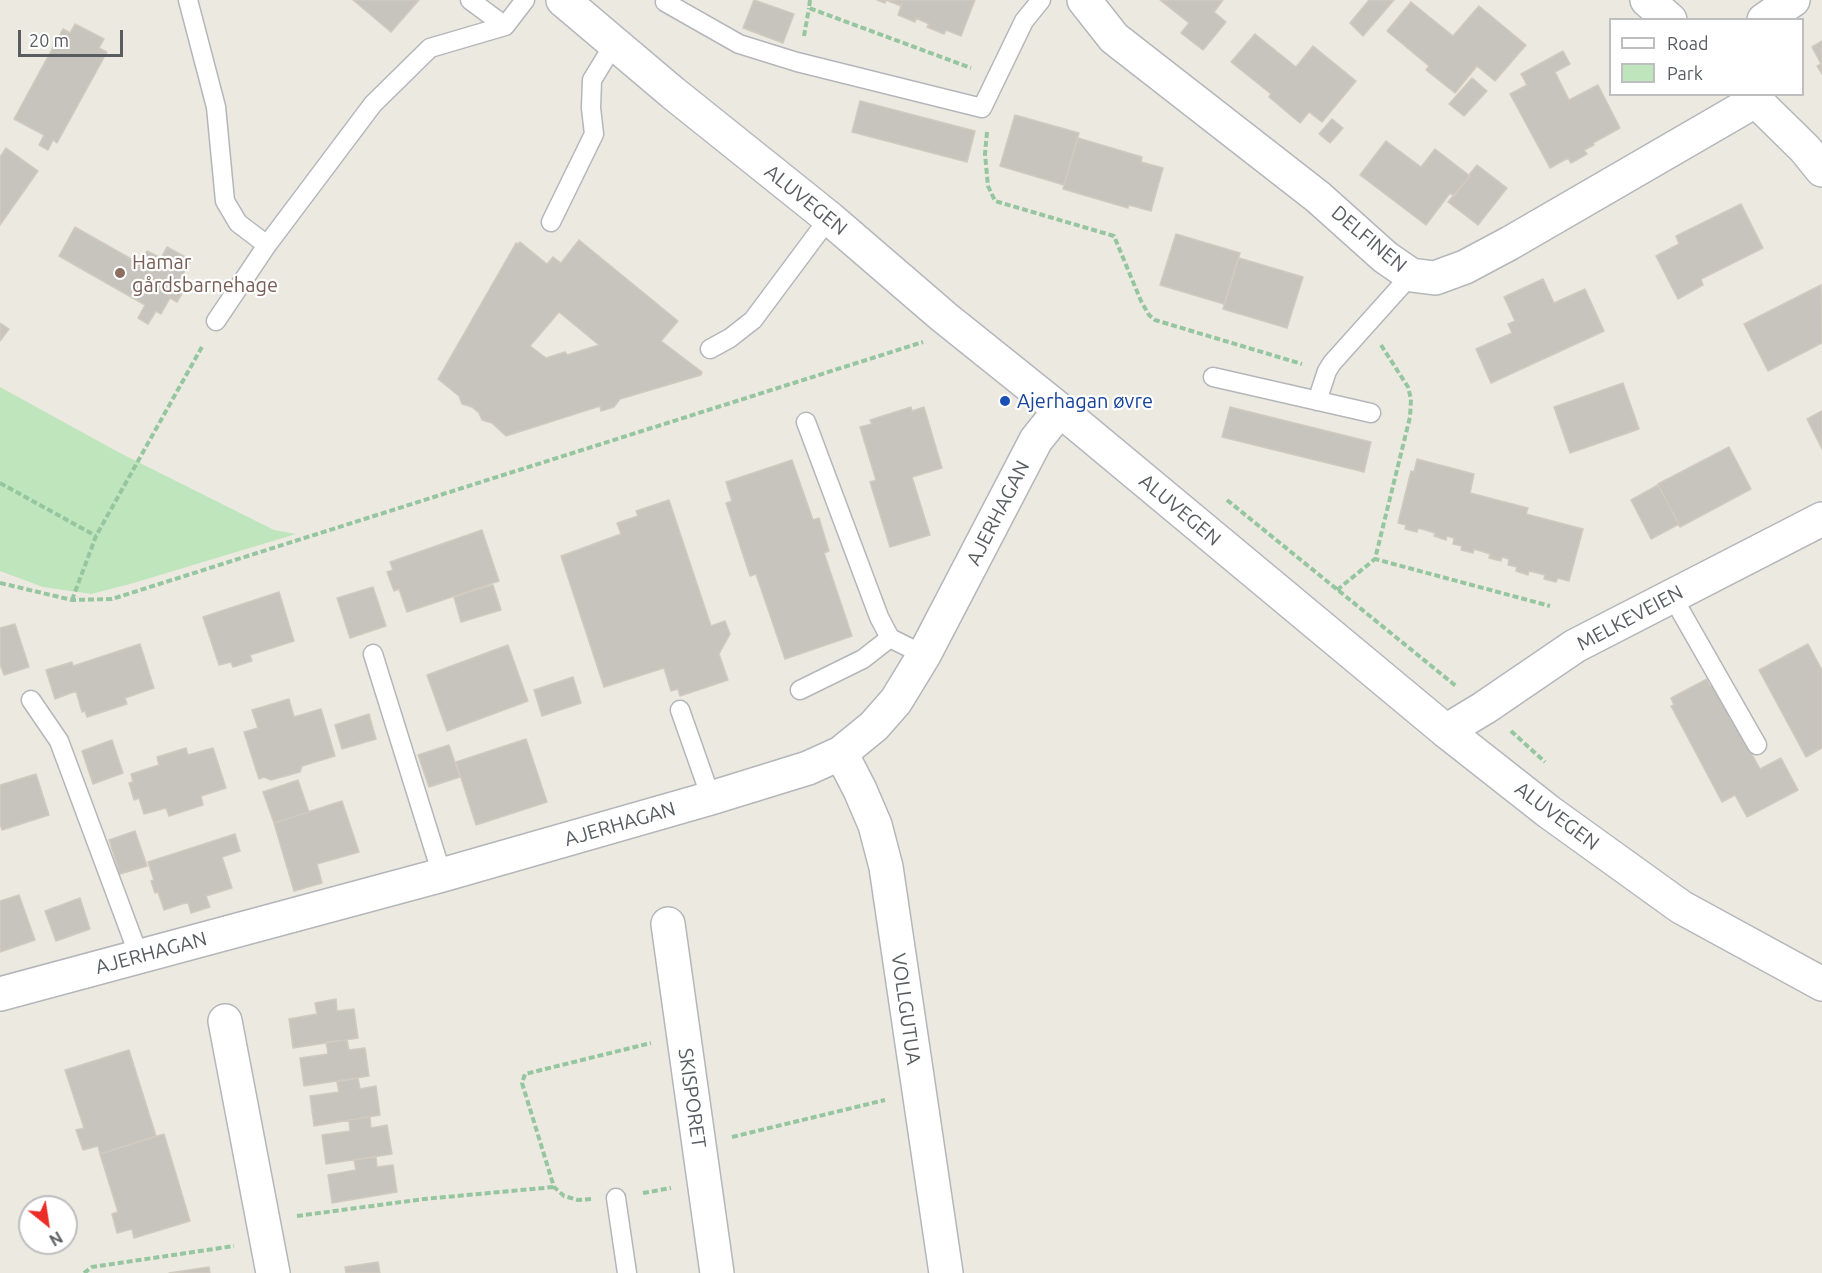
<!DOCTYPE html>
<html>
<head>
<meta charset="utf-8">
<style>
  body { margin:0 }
  #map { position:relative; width:1822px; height:1273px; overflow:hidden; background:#ece9e0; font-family:Ubuntu,sans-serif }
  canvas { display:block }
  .legend { position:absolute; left:1609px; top:18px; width:195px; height:78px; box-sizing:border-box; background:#fff; border:2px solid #bdbec0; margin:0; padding:8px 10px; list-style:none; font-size:18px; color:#595d62 }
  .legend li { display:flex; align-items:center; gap:12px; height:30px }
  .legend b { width:30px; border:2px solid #bdbec0 }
  .north { position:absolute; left:18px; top:1195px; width:60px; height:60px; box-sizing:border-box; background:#fff; border:2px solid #bdbec0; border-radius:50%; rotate:150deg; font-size:16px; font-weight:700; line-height:24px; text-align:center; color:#595d62 }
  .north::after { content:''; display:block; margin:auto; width:21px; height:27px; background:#eb2c27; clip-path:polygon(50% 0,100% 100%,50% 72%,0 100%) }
  .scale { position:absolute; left:18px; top:30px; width:105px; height:27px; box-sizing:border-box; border:3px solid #595d62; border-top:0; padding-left:8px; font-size:18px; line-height:21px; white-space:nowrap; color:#595d62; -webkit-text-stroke:4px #fff; paint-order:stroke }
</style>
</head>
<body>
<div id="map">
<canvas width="1822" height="1273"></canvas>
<ul class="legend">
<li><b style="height:8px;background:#fff"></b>Road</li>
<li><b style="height:16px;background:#bee5bc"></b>Park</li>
</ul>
<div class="north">N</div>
<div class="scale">20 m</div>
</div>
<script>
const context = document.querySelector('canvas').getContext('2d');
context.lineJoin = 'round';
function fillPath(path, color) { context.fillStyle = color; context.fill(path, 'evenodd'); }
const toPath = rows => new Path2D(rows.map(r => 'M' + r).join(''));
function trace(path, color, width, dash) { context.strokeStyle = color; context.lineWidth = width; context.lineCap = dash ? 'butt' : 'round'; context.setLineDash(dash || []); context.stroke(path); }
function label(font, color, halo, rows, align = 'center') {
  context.font = font + ' Ubuntu,sans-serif'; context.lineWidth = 4.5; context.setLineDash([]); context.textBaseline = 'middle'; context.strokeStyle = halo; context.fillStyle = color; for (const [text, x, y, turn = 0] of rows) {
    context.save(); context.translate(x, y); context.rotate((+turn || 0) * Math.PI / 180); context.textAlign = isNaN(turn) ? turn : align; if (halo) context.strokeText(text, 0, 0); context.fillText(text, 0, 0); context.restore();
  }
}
fillPath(toPath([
  [0,387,118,452,274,530,296,534,130,584,91,594,43,587,0,571]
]), '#bee5bc');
const building = toPath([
  [353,0,419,0,391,32,353,0],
  [754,0,794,14,783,43,743,28,754,0],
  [877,0,903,0,901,6,886,0,885,3,877,0],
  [903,0,975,0,961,36,946,30,944,34,927,27,929,24,916,18,915,22,898,15,903,0],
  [1160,0,1223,0,1214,12,1226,22,1203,50,1181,33,1189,23,1160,0],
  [1369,0,1394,0,1363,36,1350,23,1369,0],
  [1411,2,1453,36,1479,6,1526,45,1495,81,1477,66,1455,93,1426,70,1429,66,1387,31,1411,2],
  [75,24,104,39,99,48,107,52,57,143,53,140,48,150,39,145,44,135,14,119,63,29,70,33,75,24],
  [1255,34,1296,67,1313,46,1356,81,1322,122,1309,112,1300,123,1269,97,1271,94,1231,62,1255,34],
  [1822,41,1822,74,1817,66,1821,64,1812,47,1822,41],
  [1563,51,1570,64,1555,72,1569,100,1598,85,1620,128,1593,143,1594,145,1584,150,1587,154,1571,163,1568,158,1550,168,1510,94,1527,85,1521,74,1563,51],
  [1472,78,1487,91,1464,116,1449,104,1472,78],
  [860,101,975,131,967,162,852,132,860,101],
  [1015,115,1079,133,1064,185,1000,166,1015,115],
  [1332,119,1343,128,1330,143,1319,134,1332,119],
  [1078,138,1142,157,1141,162,1163,168,1151,211,1129,205,1128,208,1063,189,1078,138],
  [1386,141,1421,167,1435,149,1470,176,1454,196,1450,193,1426,225,1360,175,1386,141],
  [6,148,38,171,0,225,0,157,6,148],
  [1477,165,1507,188,1478,225,1448,202,1470,176,1469,175,1477,165],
  [1741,204,1763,248,1701,279,1703,285,1678,299,1656,256,1679,244,1676,236,1741,204],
  [75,227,140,264,147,251,161,258,167,247,191,260,180,279,188,283,177,302,170,298,161,314,156,311,148,324,138,318,145,305,59,256,75,227],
  [1176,234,1240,253,1224,304,1160,285,1176,234],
  [579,240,678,321,661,341,702,372,701,375,620,399,614,407,601,411,600,406,506,436,492,423,482,420,479,413,472,407,462,404,459,396,438,379,516,243,518,244,520,242,547,264,553,257,561,263,579,240],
  [559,312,599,345,567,355,565,352,546,358,530,346,559,312],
  [1239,258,1303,277,1287,328,1223,309,1239,258],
  [1543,279,1554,303,1585,289,1604,331,1491,383,1476,349,1512,333,1508,324,1515,321,1504,297,1543,279],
  [1821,285,1822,343,1768,371,1744,324,1821,285],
  [0,323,9,329,0,341,0,323],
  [1623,383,1639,429,1570,453,1554,407,1623,383],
  [911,407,912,411,924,407,942,468,912,477,930,535,890,547,870,482,876,480,860,427,872,424,870,420,911,407],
  [1230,407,1371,442,1364,472,1222,437,1230,407],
  [1822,411,1822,449,1807,419,1822,411],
  [1729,447,1751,489,1680,527,1658,484,1729,447],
  [1417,459,1474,474,1470,493,1528,508,1526,514,1583,529,1569,581,1558,578,1556,582,1544,579,1545,575,1529,571,1528,575,1516,571,1517,567,1508,565,1509,559,1502,557,1501,561,1489,558,1490,554,1474,549,1473,553,1461,550,1462,546,1453,544,1454,538,1447,536,1446,540,1434,536,1435,533,1418,528,1417,532,1405,529,1406,525,1398,523,1411,471,1414,472,1417,459],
  [792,460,813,520,819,518,829,551,824,553,852,636,785,659,756,574,750,576,726,503,732,501,726,482,792,460],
  [1658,485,1679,524,1651,539,1631,500,1658,485],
  [669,500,711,626,725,621,730,634,719,654,728,680,680,696,678,689,671,691,664,668,604,687,561,556,621,534,617,523,638,516,636,511,669,500],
  [482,530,499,581,407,612,399,589,394,591,387,572,393,570,390,562,482,530],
  [493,585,501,610,461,622,454,597,493,585],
  [373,587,386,626,350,638,337,598,373,587],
  [279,592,294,641,250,655,252,661,233,667,231,662,219,665,203,617,279,592],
  [15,624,29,667,4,675,0,664,0,628,15,624],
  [140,644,154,688,125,698,127,704,87,717,85,711,82,712,76,691,55,699,46,670,72,662,73,666,140,644],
  [1808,644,1822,670,1822,748,1806,757,1759,670,1808,644],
  [508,645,528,701,447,731,427,675,508,645],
  [573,677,581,703,542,716,534,690,573,677],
  [1707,679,1710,686,1714,684,1760,769,1781,758,1798,790,1747,817,1735,795,1722,802,1671,706,1674,705,1671,698,1707,679],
  [289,699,294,717,321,709,335,756,302,766,300,772,271,780,264,777,259,779,244,732,258,728,252,710,289,699],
  [369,714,376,739,342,749,335,725,369,714],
  [526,739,547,802,476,825,456,762,526,739],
  [112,740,123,773,93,784,82,751,112,740],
  [449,745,460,777,429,787,418,755,449,745],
  [186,748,188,755,213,748,226,788,201,796,203,805,169,816,166,808,144,814,139,798,134,800,129,783,133,782,131,774,159,765,157,757,186,748],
  [36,774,49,815,2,830,0,824,0,785,36,774],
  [298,780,309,812,274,823,263,792,298,780],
  [342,801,359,852,317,864,322,883,294,891,274,823,342,801],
  [135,831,147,866,120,874,109,840,135,831],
  [235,834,240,851,222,857,232,888,206,896,210,907,191,913,188,902,164,910,158,892,155,893,151,881,154,880,148,862,235,834],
  [19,895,35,940,0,952,0,901,19,895],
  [80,898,90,929,56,941,45,911,80,898],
  [336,999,337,1011,354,1009,358,1038,293,1048,289,1019,317,1014,315,1003,336,999],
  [347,1040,349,1050,365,1048,369,1076,304,1086,300,1058,328,1054,326,1042,347,1040],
  [129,1050,156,1136,100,1154,98,1146,83,1150,76,1130,84,1128,65,1070,129,1050],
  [358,1078,360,1089,376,1086,380,1115,314,1126,310,1096,339,1092,337,1082,358,1078],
  [370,1117,371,1128,387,1125,392,1154,326,1164,322,1135,350,1131,349,1120,370,1117],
  [164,1134,190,1221,134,1238,132,1229,117,1233,112,1214,118,1212,100,1154,164,1134],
  [376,1157,377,1167,393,1165,397,1192,332,1203,328,1175,356,1170,354,1160,376,1157],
  [378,1262,380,1273,346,1273,345,1267,378,1262],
  [209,1267,210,1273,169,1273,209,1267]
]);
fillPath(building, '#c7c3bd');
trace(building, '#d1cabe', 1.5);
const service = toPath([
  [188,0,216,107,225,201,238,223,267,245],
  [470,0,505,26],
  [665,2,739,44,797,62,982,108,1024,21,1041,0],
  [551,222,594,134,591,108,592,80,614,44],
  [216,321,267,245,373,104,430,48,505,26,525,0],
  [710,349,730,338,753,320,829,218],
  [1213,377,1371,413],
  [1317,401,1327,371,1332,363,1411,275],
  [806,422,879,617,890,638,924,655],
  [1672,596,1757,745],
  [373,654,442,875],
  [800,690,863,659,890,638],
  [31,700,59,741,139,956],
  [680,710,711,798],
  [616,1198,627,1273]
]);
const minor = toPath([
  [1084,0,1114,38,1318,197,1385,257,1411,275,1435,278,1465,267,1510,243,1755,101],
  [1647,0,1670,20],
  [1764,20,1793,0],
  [1749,94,1805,149,1822,170],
  [1446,731,1484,708,1575,646,1822,519],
  [841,753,860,790,875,825,886,867,946,1273],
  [668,924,717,1273],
  [0,994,442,875,711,798,808,768,841,753,874,726,896,701,924,655,1036,440,1060,410],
  [225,1021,273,1273]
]);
const secondary = toPath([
  [563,0,673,93,829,218,944,317,1060,410,1446,731,1549,812,1681,907,1822,984]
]);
trace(service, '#b3b7bb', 21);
trace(minor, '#b3b7bb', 36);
trace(secondary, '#b4b8bd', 36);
trace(toPath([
  [810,0,809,8,971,68],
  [804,36,809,8],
  [987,132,985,154,988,186,995,201,1114,236,1141,301,1149,315,1155,320,1302,364],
  [1381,345,1408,387,1411,399,1410,417,1375,559,1550,606],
  [0,483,96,536],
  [1227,500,1456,686],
  [0,583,72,600,112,599,923,342],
  [1337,590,1375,559],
  [72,600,96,536,203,345],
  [1511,731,1545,762],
  [732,1137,885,1100],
  [643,1193,671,1188],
  [591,1199,578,1200,564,1196,554,1187,522,1083,525,1074,651,1043],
  [297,1216,424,1199,554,1187],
  [84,1273,92,1267,234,1246]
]), '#95c6a0', 4, [6, 3]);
trace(service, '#fff', 18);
trace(minor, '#fff', 33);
trace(secondary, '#fff', 33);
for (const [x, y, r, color] of [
  [120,273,6,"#8d6e63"],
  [1005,401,6,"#1a4fb4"]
]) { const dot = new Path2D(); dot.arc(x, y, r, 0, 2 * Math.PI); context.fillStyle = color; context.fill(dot); trace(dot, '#fff', 2); }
label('20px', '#595d62', '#fff', [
  ["ALUVEGEN",806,200,39],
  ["DELFINEN",1369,239,40],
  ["ALUVEGEN",1180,510,40],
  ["AJERHAGAN",998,513,-63],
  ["MELKEVEIEN",1630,618,-28],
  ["ALUVEGEN",1557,816,37],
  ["AJERHAGAN",620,824,-16],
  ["AJERHAGAN",151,953,-15],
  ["VOLLGUTUA",906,1009,82],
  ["SKISPORET",692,1098,82]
]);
label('20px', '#785e54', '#fff', [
  ["Hamar",132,262],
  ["gårdsbarnehage",132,285]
], 'left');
label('20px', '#164399', '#fff', [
  ["Ajerhagan øvre",1017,401]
], 'left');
</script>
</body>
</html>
